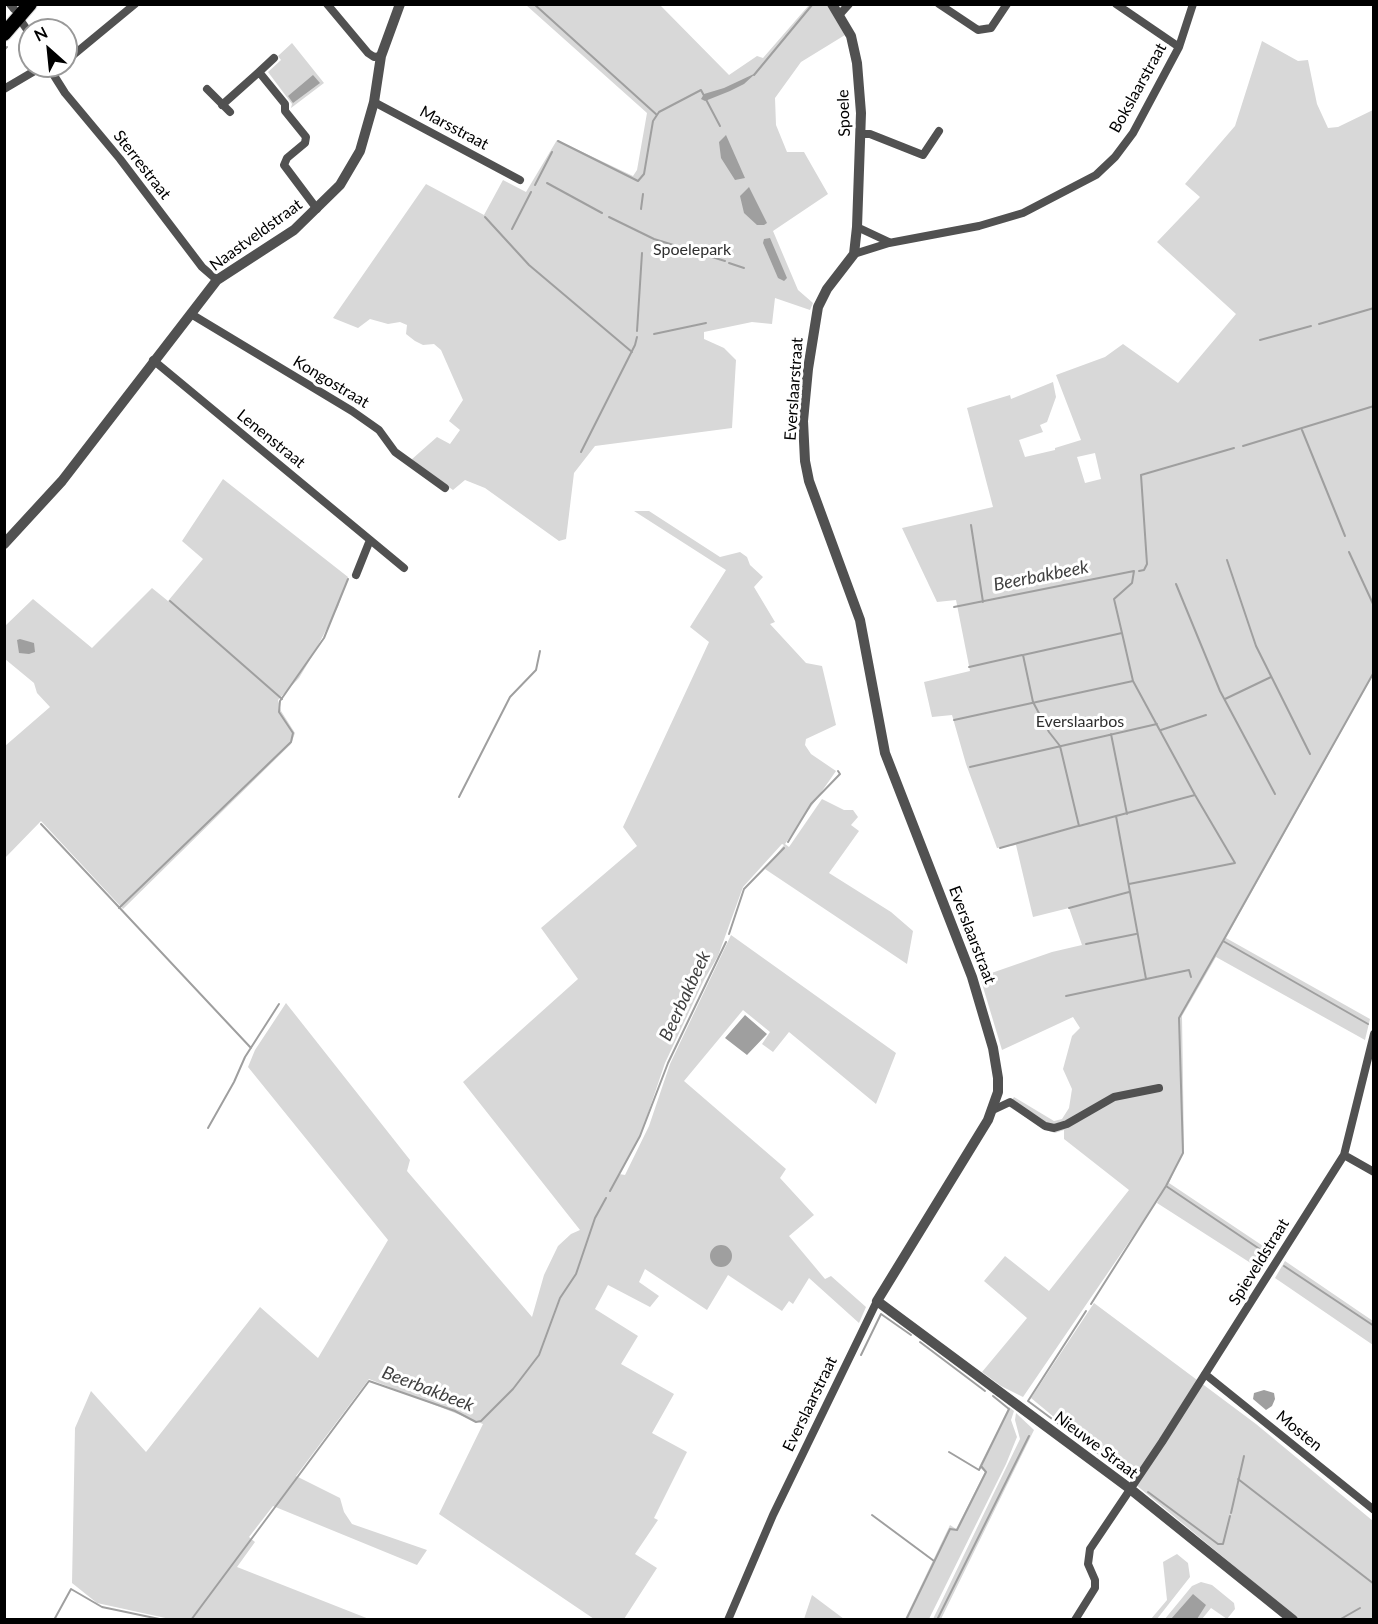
<!DOCTYPE html>
<html>
<head>
<meta charset="utf-8">
<style>
  body { margin:0 }
  #map { position:relative; width:1378px; height:1624px; overflow:hidden; background:#fff; font-family:Lato,sans-serif }
  canvas { display:block }
  .frame { position:absolute; inset:0; border:6px solid #000; pointer-events:none }
  .north { position:absolute; left:18px; top:18px; width:60px; height:60px; box-sizing:border-box; background:#fff; border:2px solid #999; border-radius:50%; rotate:333deg; font-size:16px; font-weight:700; line-height:24px; text-align:center; color:#000 }
  .north::after { content:''; display:block; margin:auto; width:21px; height:27px; background:#000; clip-path:polygon(50% 0,100% 100%,50% 72%,0 100%) }
</style>
</head>
<body>
<div id="map">
<canvas width="1378" height="1624"></canvas>
<div class="frame"></div>
<div class="north">N</div>
</div>
<script>
const context = document.querySelector('canvas').getContext('2d');
context.lineJoin = 'round';
function fillPath(path, color) { context.fillStyle = color; context.fill(path, 'evenodd'); }
const toPath = rows => new Path2D(rows.map(r => 'M' + r).join(''));
function trace(path, color, width, dash) { context.strokeStyle = color; context.lineWidth = width; context.lineCap = dash ? 'butt' : 'round'; context.setLineDash(dash || []); context.stroke(path); }
function label(font, color, halo, rows, align = 'center') {
  context.font = font + ' Lato,sans-serif'; context.lineWidth = 6; context.setLineDash([]); context.textBaseline = 'middle'; context.strokeStyle = halo; context.fillStyle = color; for (const [text, x, y, turn = 0] of rows) {
    context.save(); context.translate(x, y); context.rotate((+turn || 0) * Math.PI / 180); context.textAlign = isNaN(turn) ? turn : align; if (halo) context.strokeText(text, 0, 0); context.fillText(text, 0, 0); context.restore();
  }
}
fillPath(toPath([
  [526,5,660,5,729,75,757,56,763,58,809,5,827,5,845,35,801,62,775,98,776,125,787,152,804,152,828,194,773,231,798,290,813,303,810,310,775,298,772,324,752,322,704,332,704,339,724,348,736,360,732,428,595,446,574,473,566,539,559,541,485,488,465,480,453,490,411,460,437,437,450,444,460,430,449,421,463,400,441,350,434,344,423,345,415,341,406,334,407,325,400,322,388,324,370,319,358,328,333,318,426,184,484,215,503,180,526,192,557,140,633,176,637,170,647,113],
  [1262,41,1298,61,1308,60,1317,104,1328,128,1338,127,1373,110,1373,675,1226,938,1370,1019,1365,1040,1216,957,1182,1016,1184,1149,1169,1183,1272,1252,1260,1269,1157,1203,1161,1195,1023,1397,1001,1386,982,1372,1027,1318,984,1281,1005,1256,1049,1291,1129,1190,1064,1139,1064,1130,1055,1133,1046,1130,1008,1106,1014,1097,1054,1121,1062,1119,1069,1108,1072,1089,1063,1069,1072,1036,1080,1028,1073,1017,1002,1050,980,977,1052,952,1082,945,1069,908,1033,917,1016,845,997,848,966,764,952,715,932,717,924,682,970,671,956,600,937,602,902,528,993,507,967,408,1010,395,1011,399,1053,382,1056,397,1047,422,1040,425,1043,432,1019,440,1025,457,1055,450,1055,448,1081,440,1056,375,1105,357,1123,344,1178,383,1236,314,1157,242,1200,197,1185,184,1235,126],
  [1095,453,1101,479,1085,483,1077,457],
  [292,43,324,83,291,108,292,104,268,72,281,60,278,56],
  [223,479,348,577,338,607,314,653,299,678,278,700,281,711,295,733,291,744,123,909,41,821,5,858,5,746,50,707,37,693,34,683,5,659,5,626,33,599,92,648,152,588,168,601,203,559,182,541],
  [634,511,649,511,720,557,740,552,747,557,750,565,763,577,754,587,775,622,770,624,806,663,822,666,836,725,806,739,805,745,811,754,836,771,785,844,789,847,822,799,844,810,853,810,858,817,851,825,859,831,829,873,891,912,913,931,907,964,765,869,784,845,782,844,743,887,718,956,704,980,665,1063,642,1131,619,1174,625,1175,649,1126,670,1064,731,935,896,1053,876,1104,789,1032,773,1052,762,1044,770,1032,743,1010,684,1081,786,1169,780,1178,814,1215,789,1236,825,1279,831,1276,866,1307,859,1323,809,1278,793,1304,789,1301,782,1311,728,1275,707,1310,645,1269,639,1282,659,1296,650,1307,608,1285,595,1309,638,1336,621,1364,674,1394,652,1433,687,1452,654,1518,658,1520,635,1554,657,1568,624,1619,594,1619,439,1514,483,1424,369,1379,296,1476,340,1498,344,1512,352,1524,427,1550,417,1565,273,1506,249,1537,255,1542,237,1567,369,1619,170,1619,97,1603,72,1583,75,1428,91,1391,146,1452,260,1307,318,1358,388,1240,248,1067,255,1050,286,1003,410,1160,407,1171,532,1317,544,1275,558,1246,571,1234,580,1230,463,1082,578,979,541,928,637,846,623,827,709,642,690,627,726,570],
  [1285,1261,1373,1321,1373,1345,1275,1278],
  [1094,1303,1256,1424,1373,1521,1373,1619,1298,1619,1031,1398],
  [1009,1407,1014,1411,1011,1420,1017,1437,1006,1464,929,1619,905,1619,950,1525,956,1529,985,1472,979,1467],
  [1016,1413,1034,1430,941,1619,933,1619,1020,1439,1015,1420],
  [1177,1554,1188,1563,1190,1577,1157,1619,1151,1619,1167,1600,1163,1562],
  [1201,1582,1212,1585,1234,1603,1235,1609,1227,1619,1211,1608,1202,1619,1164,1620,1192,1586],
  [812,1595,844,1619,804,1619]
]), '#d8d8d8');
fillPath(toPath([
  [756,73,744,84,730,91,705,101,701,99,704,94,724,88],
  [313,75,320,83,293,103,288,96],
  [726,135,745,178,735,180,721,158,719,142],
  [749,187,767,223,764,225,757,225,744,213,740,196],
  [770,238,787,278,784,281,778,278,763,243,764,239],
  [20,639,34,643,35,652,29,654,19,653,17,640],
  [745,1015,767,1034,747,1055,725,1038],
  '710 1256a11 11 0 1 1 22 0a11 11 0 1 1-22 0Z',
  [1264,1390,1274,1393,1275,1399,1272,1406,1266,1410,1253,1399,1254,1393],
  [1193,1594,1206,1605,1197,1619,1171,1619]
]), '#9f9f9f');
trace(toPath([
  [534,4,657,115],
  [44,5,44,4],
  [4,50,7,47],
  [754,75,812,5],
  [558,141,638,181,644,174,653,121,659,112,701,90,720,126],
  [547,183,602,213],
  [535,185,552,152],
  [641,209,643,194],
  [485,217,529,265,632,352],
  [609,217,654,239,693,251],
  [512,229,531,192],
  [699,253,725,261],
  [729,263,744,268],
  [1319,324,1374,308],
  [637,331,642,253],
  [654,334,706,323],
  [1260,340,1311,326],
  [1302,430,1345,536],
  [1243,446,1374,406],
  [581,452,635,345,637,337],
  [971,525,983,602],
  [1349,552,1374,606],
  [1227,560,1256,646,1310,754],
  [1139,571,1144,570,1147,564,1141,475,1234,448],
  [1176,584,1220,691,1275,794],
  [170,601,282,699],
  [954,607,1134,571,1132,583,1114,599,1122,633,1023,655,1033,702,1049,732,1060,746,1079,826,1116,816,1146,979],
  [1122,633,1133,681,1195,795,1235,863,1129,884],
  [969,667,1022,655],
  [1225,699,1271,677],
  [954,720,1133,681],
  [1161,730,1206,715],
  [1111,734,1127,814],
  [970,767,1157,724],
  [459,797,510,697,536,670,540,651],
  [1116,816,1195,795],
  [41,824,251,1048],
  [788,842,811,804,840,774,838,771],
  [1000,848,1078,826],
  [119,908,291,742,293,733,279,712,280,701,324,638,348,579],
  [1069,908,1129,892],
  [729,934,744,889,784,848],
  [1223,941,1179,1018,1183,1153,1166,1186,1270,1256],
  [1086,944,1136,934],
  [1066,996,1189,970,1191,977],
  [1368,1024,1223,941,1374,672],
  [208,1128,234,1082,245,1057,279,1004],
  [610,1191,640,1136,668,1063,726,942],
  [1284,1266,1374,1326],
  [1091,1304,1166,1186],
  [1086,1311,1028,1401,1122,1471],
  [920,1342,985,1391],
  [861,1355,881,1314,911,1335],
  [949,1452,979,1470,981,1466],
  [1238,1479,1374,1584],
  [1148,1492,1218,1544,1223,1544,1230,1516],
  [1231,1513,1244,1456],
  [872,1515,934,1561],
  [54,1620,71,1589,102,1607,164,1620],
  [191,1620,369,1381,455,1411,476,1422,481,1421,513,1389,539,1355,560,1298,576,1274,595,1218,606,1198],
  [906,1620,950,1529,957,1530,986,1472,981,1466,1009,1409,993,1396],
  [937,1620,1029,1436],
  [1339,1620,1360,1608]
]), '#9f9f9f', 2);
const primary = toPath([
  [4,34,30,4]
]);
trace(primary, '#dbdbdb', 16);
trace(toPath([
  [10,4,14,9],
  [327,4,368,53,374,57,381,56],
  [939,4,978,30,991,28,1007,4],
  [1116,4,1179,47],
  [840,14,849,4],
  [19,18,30,34],
  [66,61,135,4],
  [48,66,65,93,120,159,202,267,217,280],
  [52,72,60,66],
  [259,72,274,58],
  [4,89,43,66],
  [207,89,230,112],
  [374,102,520,180],
  [222,105,259,72,285,104,285,111,306,137,305,143,287,158,284,165,317,209],
  [861,134,870,134,923,155,939,131],
  [857,227,889,242],
  [854,254,889,243,979,226,1023,213,1096,175,1115,157,1133,133,1179,47,1193,4],
  [191,314,352,411,379,430,395,452,445,488],
  [153,360,404,568],
  [356,575,370,540],
  [993,1110,1010,1102,1045,1126,1054,1128,1067,1124,1114,1097,1159,1088],
  [1344,1155,1374,1172],
  [1205,1374,1374,1510],
  [728,1620,773,1515,877,1301],
  [1075,1620,1095,1588,1095,1580,1088,1564,1090,1549,1162,1442,1344,1155,1374,1034]
]), '#515151', 8);
trace(toPath([
  [832,4,851,36,857,63,861,113,857,227,854,254,827,289,818,307,808,369,803,421,805,461,809,481,860,620,885,753,972,977,993,1048,998,1078,998,1092,988,1120,877,1301,1129,1488,1293,1620],
  [4,544,62,481,217,280,294,230,340,185,360,151,374,102,381,56,400,4]
]), '#515151', 10);
trace(primary, '#000', 14);
label('16px', '#000', '#fff', [
  ["Bokslaarstraat",1138,88,-61],
  ["Spoele",844,113,-92],
  ["Marsstraat",454,128,28],
  ["Sterrestraat",142,165,52],
  ["Naastveldstraat",256,235,-36],
  ["Kongostraat",331,382,31],
  ["Everslaarstraat",794,389,-86],
  ["Lenenstraat",271,439,39],
  ["Everslaarstraat",972,935,69],
  ["Spieveldstraat",1259,1262,-58],
  ["Everslaarstraat",810,1404,-64],
  ["Mosten",1299,1431,39],
  ["Nieuwe Straat",1096,1445,37]
]);
label('16px', '#2f2f2f', '#fff', [
  ["Spoelepark",692,250],
  ["Everslaarbos",1080,722]
]);
label('italic 18px', '#404040', '#fff', [
  ["Beerbakbeek",1041,576,-11],
  ["Beerbakbeek",685,996,-65],
  ["Beerbakbeek",428,1389,21]
]);
</script>
</body>
</html>
